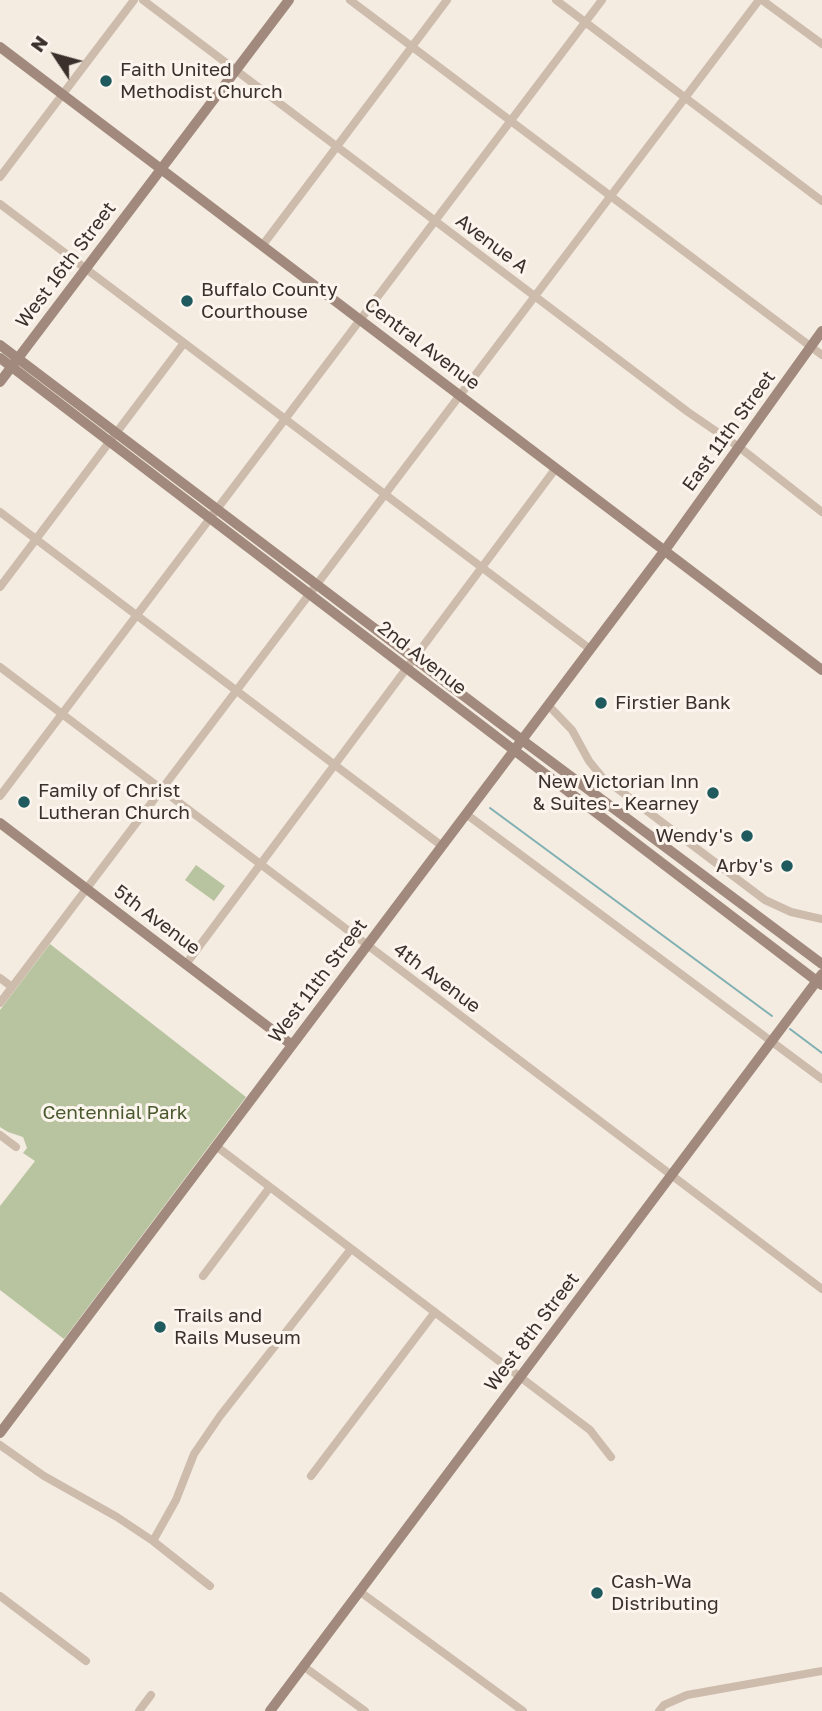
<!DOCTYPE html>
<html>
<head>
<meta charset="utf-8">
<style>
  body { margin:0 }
  #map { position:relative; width:822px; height:1711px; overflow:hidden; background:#f4ebe1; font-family:"Golos Text",sans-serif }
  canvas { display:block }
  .north { position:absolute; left:21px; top:21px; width:70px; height:70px; -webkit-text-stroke:5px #fbf5ee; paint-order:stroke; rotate:306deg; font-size:19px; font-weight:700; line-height:28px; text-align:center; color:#3b302b }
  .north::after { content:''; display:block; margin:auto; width:24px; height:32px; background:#3b302b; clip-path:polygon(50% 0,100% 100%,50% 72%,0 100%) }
</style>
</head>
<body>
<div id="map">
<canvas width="822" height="1711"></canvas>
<div class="north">N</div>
</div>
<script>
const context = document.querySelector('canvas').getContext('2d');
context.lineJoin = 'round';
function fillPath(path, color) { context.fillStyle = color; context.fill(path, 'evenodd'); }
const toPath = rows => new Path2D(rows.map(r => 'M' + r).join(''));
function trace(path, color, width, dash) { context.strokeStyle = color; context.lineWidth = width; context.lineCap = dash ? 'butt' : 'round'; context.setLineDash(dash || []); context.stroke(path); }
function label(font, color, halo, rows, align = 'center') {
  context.font = font + ' "Golos Text",sans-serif'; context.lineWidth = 6; context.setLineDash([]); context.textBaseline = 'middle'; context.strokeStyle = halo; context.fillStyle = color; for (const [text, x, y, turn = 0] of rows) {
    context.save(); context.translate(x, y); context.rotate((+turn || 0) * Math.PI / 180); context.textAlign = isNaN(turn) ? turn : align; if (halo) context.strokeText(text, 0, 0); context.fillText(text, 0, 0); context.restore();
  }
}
fillPath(toPath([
  [196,865,225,886,214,901,185,880],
  [50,944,246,1097,64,1339,0,1290,0,1206,35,1161,23,1153,27,1148,23,1137,8,1132,0,1127,0,1010]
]), '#b8c4a0');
trace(toPath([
  [490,808,772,1016],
  [790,1029,822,1053]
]), '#7fb0b2', 2);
trace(toPath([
  [143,0,688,412,739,447,822,512],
  [350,0,822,355],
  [556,0,822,201],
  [762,0,822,44],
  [0,177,134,0],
  [0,204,590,649],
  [262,246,447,0],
  [0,512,442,846],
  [0,587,184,343],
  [0,667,822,1289],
  [548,705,572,730,589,761,602,777,765,900,791,912,822,919],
  [0,796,602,0],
  [466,814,822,1079],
  [186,964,556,468],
  [0,978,12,987],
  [0,1003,759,0],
  [0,1135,16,1147],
  [216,1146,590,1430,611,1457],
  [203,1276,270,1187],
  [0,1445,44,1476,117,1517,153,1541,210,1586],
  [311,1476,435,1312],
  [153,1541,176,1500,194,1454,220,1416,351,1249],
  [359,1591,523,1711],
  [0,1596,86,1661],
  [303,1666,365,1711],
  [139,1711,151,1695],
  [659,1711,664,1705,687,1695,822,1671]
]), '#cdbbac', 8);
trace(toPath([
  [0,47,822,670],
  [0,345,522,740,822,964],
  [0,358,822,985],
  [0,382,289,0],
  [0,823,292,1045],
  [0,1433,665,550,822,331],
  [270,1711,822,974]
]), '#a18a7d', 10);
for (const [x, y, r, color] of [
  [106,81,7,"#1f5a5e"],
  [187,301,7,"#1f5a5e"],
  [601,703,7,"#1f5a5e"],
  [713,793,7,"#1f5a5e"],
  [24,802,7,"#1f5a5e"],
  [747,836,7,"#1f5a5e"],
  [787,866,7,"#1f5a5e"],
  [160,1327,7,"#1f5a5e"],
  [597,1593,7,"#1f5a5e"]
]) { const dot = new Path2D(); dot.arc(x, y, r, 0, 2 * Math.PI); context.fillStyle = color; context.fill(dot); trace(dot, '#fbf5ee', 2.5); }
label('19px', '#3b302b', '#fbf5ee', [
  ["Faith United",120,70],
  ["Methodist Church",120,92],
  ["Buffalo County",201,290],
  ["Courthouse",201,312],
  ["Firstier Bank",615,703],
  ["New Victorian Inn",699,782,"right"],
  ["& Suites - Kearney",699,804,"right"],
  ["Family of Christ",38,791],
  ["Lutheran Church",38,813],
  ["Wendy's",733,836,"right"],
  ["Arby's",773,866,"right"],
  ["Trails and",174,1316],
  ["Rails Museum",174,1338],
  ["Cash-Wa",611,1582],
  ["Distributing",611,1604]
], 'left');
label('19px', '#3b302b', '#fbf5ee', [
  ["Avenue A",492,244,37],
  ["West 16th Street",66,265,-53],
  ["Central Avenue",422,344,37],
  ["East 11th Street",729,431,-54],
  ["2nd Avenue",422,658,38],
  ["5th Avenue",157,920,37],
  ["4th Avenue",437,978,37],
  ["West 11th Street",318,981,-53],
  ["West 8th Street",532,1332,-53]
]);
label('19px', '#4a5a2e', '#fbf5ee', [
  ["Centennial Park",115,1113]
]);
</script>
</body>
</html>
